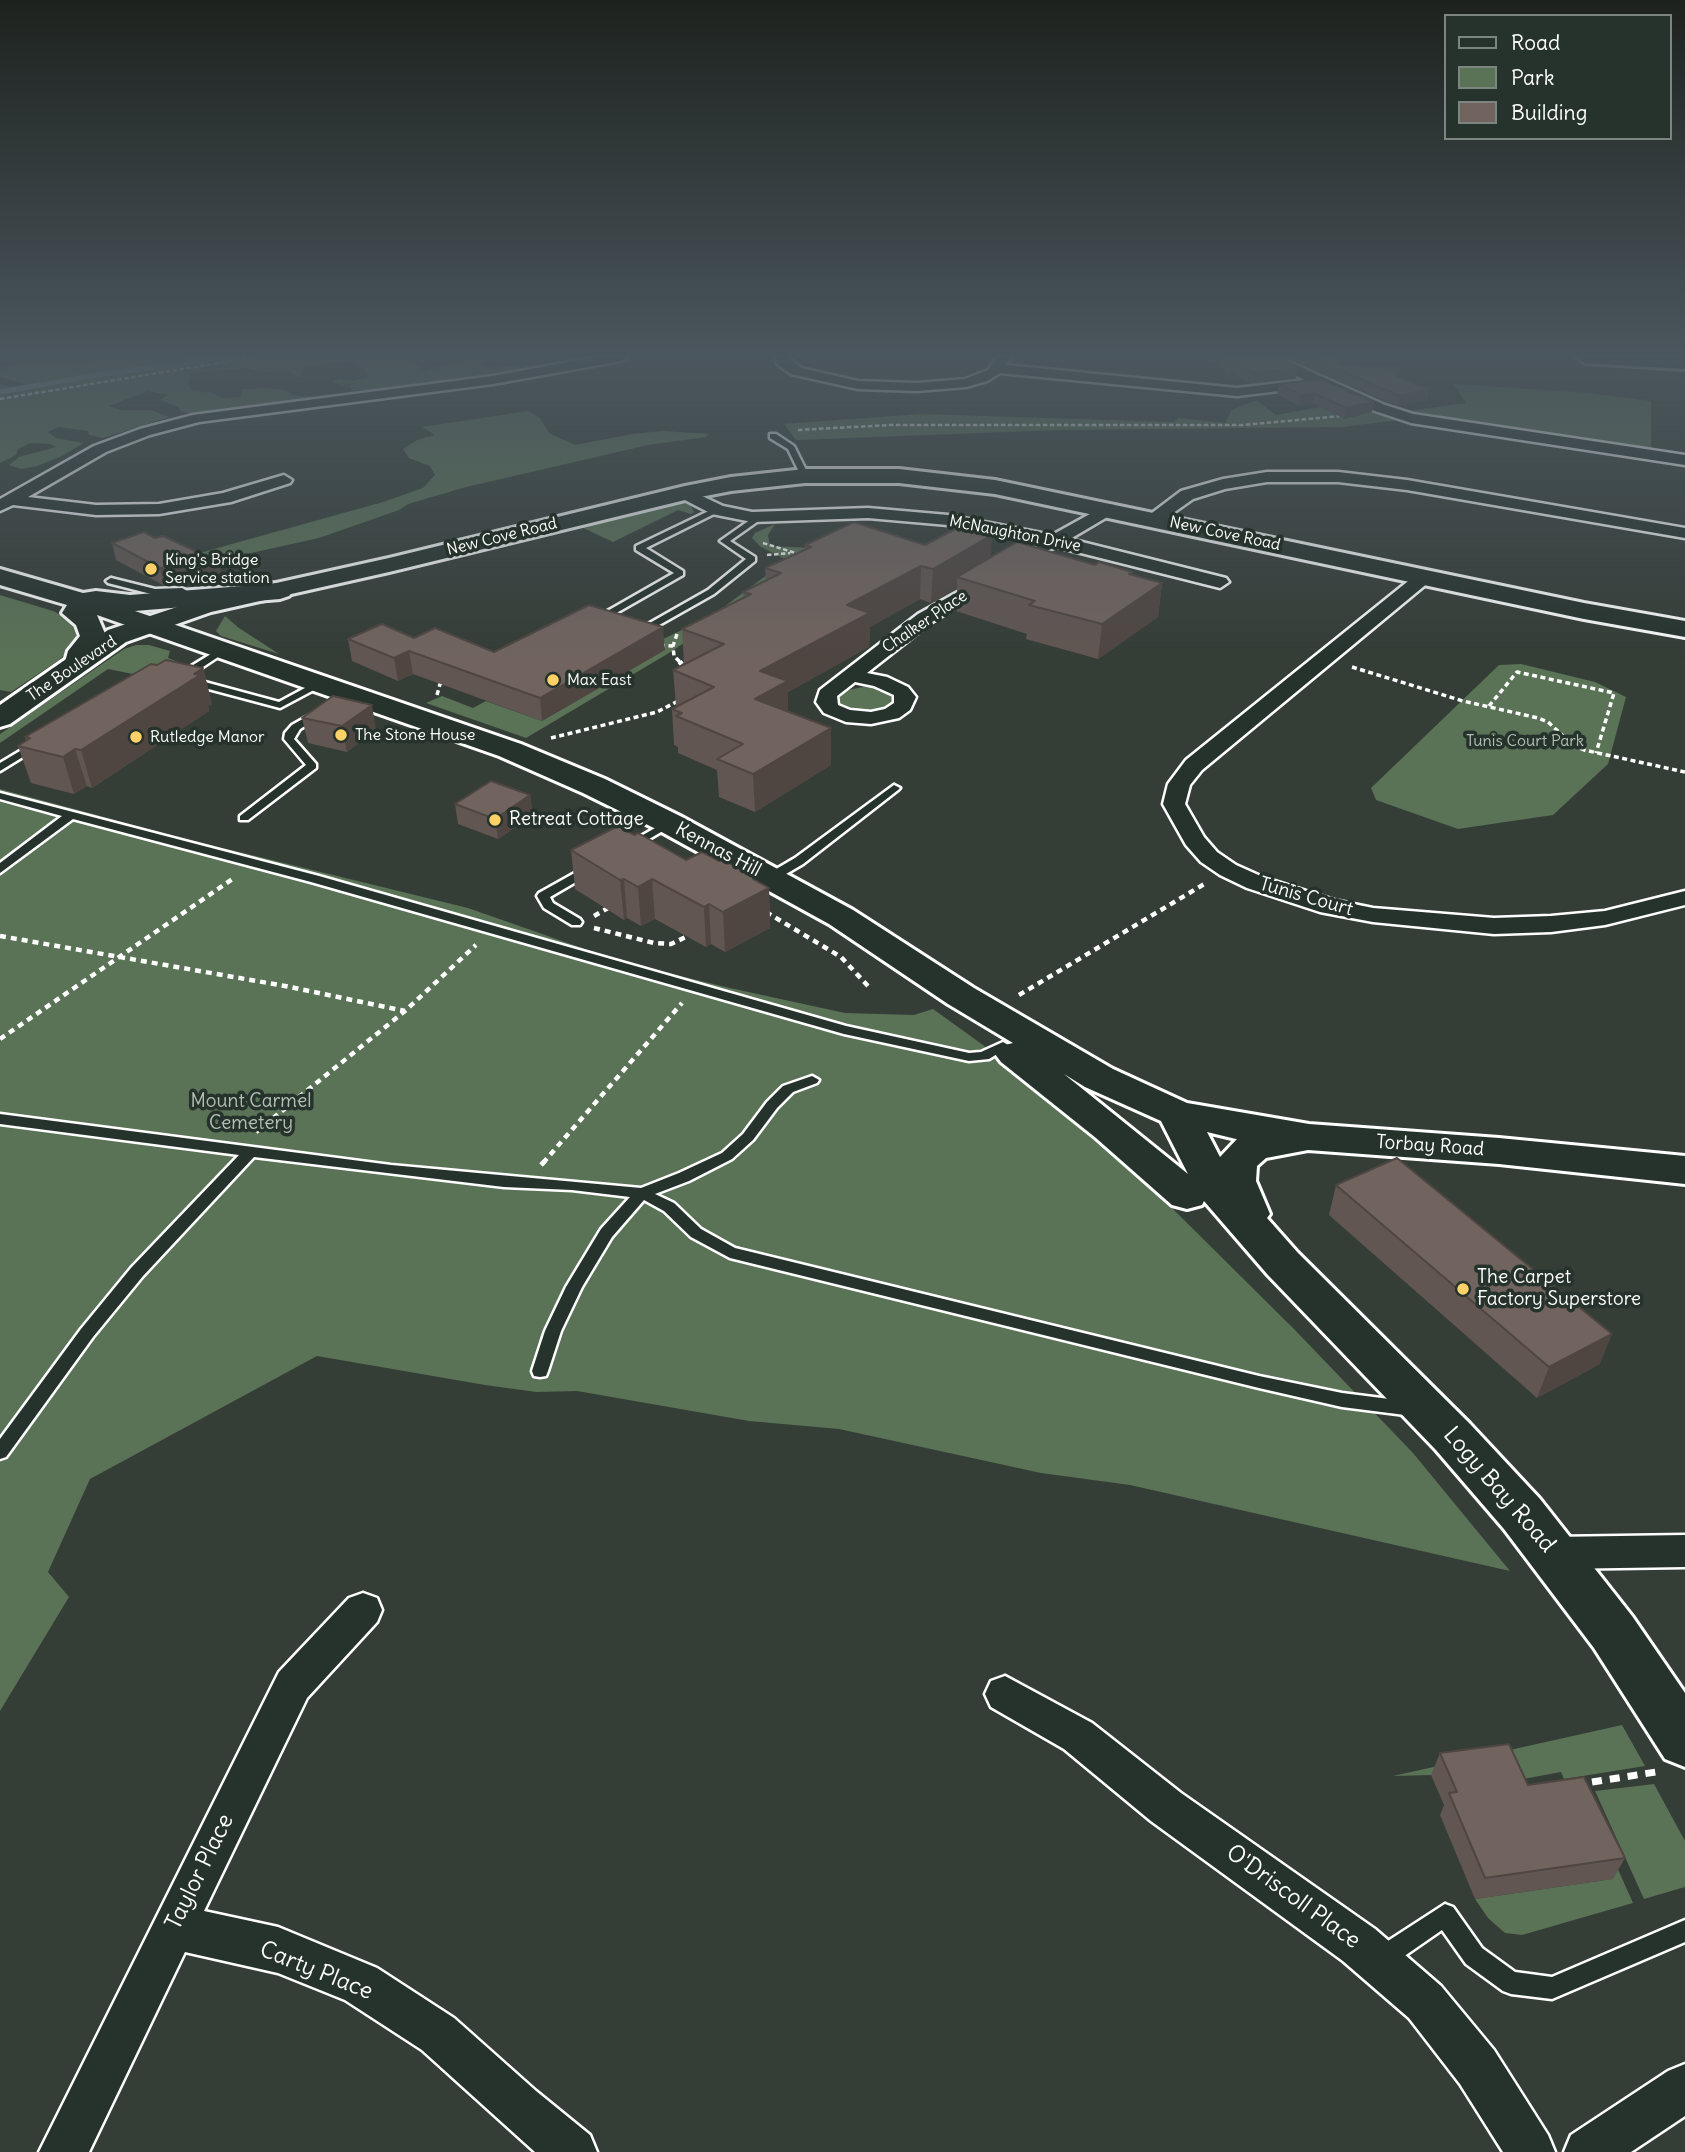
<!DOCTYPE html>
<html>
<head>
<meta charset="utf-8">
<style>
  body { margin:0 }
  #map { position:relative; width:1685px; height:2152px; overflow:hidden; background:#353d37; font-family:Delius,sans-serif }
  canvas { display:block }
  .legend { position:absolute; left:1444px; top:14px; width:228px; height:126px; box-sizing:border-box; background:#26332d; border:2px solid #7d8581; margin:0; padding:9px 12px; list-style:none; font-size:21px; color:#fff }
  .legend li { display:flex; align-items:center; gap:14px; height:35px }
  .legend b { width:35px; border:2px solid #7d8581 }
</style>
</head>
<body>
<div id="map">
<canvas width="1685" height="2152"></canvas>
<ul class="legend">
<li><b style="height:9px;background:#26332d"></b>Road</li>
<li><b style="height:19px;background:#5a7256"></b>Park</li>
<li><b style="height:19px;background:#71645f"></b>Building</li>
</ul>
</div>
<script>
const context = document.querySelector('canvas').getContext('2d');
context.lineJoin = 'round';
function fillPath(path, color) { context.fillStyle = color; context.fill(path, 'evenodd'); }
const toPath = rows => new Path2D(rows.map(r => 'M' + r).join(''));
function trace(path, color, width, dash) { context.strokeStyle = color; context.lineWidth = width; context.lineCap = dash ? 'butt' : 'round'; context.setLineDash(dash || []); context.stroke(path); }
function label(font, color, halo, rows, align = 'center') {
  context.font = font + ' Delius,sans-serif'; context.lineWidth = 7; context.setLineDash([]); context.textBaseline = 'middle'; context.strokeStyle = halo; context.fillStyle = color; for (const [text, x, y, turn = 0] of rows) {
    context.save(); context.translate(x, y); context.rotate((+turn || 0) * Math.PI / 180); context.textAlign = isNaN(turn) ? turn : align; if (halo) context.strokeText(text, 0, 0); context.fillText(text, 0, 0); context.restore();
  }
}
fillPath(toPath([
  [111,357,449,357,413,362,424,371,478,357,490,359,482,363,487,368,533,364,539,367,365,391,353,390,350,386,356,383,341,385,333,382,338,379,353,381,369,377,363,368,357,367,355,360,303,367,299,378,289,371,262,372,248,368,191,373,188,385,193,391,213,393,223,398,240,397,243,389,262,388,286,390,292,395,318,397,193,413,181,412,178,407,160,400,168,395,148,391,109,406,121,410,151,410,169,417,103,438,89,435,88,431,58,427,48,432,56,438,83,443,62,456,37,466,22,469,9,465,19,457,56,447,50,444,30,443,18,449,16,455,0,463,0,384,11,387,26,384,0,377,0,369,32,361,56,364,82,363],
  [1454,384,1589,393,1651,401,1651,449,1443,419,1407,411,1466,403],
  [1256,400,1276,415,1349,402,1399,420,1343,427,1058,430,796,440,784,424,921,414,1174,422,1178,418,1225,423,1232,410],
  [528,411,540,418,549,433,575,445,632,434,662,431,709,434,706,437,648,445,466,487,408,504,399,510,319,538,219,560,206,566,196,554,383,502,423,488,435,475,430,466,409,458,403,449,417,440,435,435,422,427],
  [680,501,690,504,694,512,691,514,678,510,613,542,579,526],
  [775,524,768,535,770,546,833,549,788,573,669,653,526,738,426,703,442,696,473,708,486,701,542,721,657,642,713,615,787,560,761,547,752,538,755,533],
  [0,595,53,611,71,620,77,633,74,646,59,660,11,692,0,690],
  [225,616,239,628,279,654,221,636,216,631],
  [136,645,149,645,170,651,168,658,178,662,148,677,108,669,0,743,0,734,124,649],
  [1521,664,1595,682,1626,697,1608,764,1553,815,1458,829,1376,800,1371,788,1499,665],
  [868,686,890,693,894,696,892,705,870,713,851,711,839,704,837,699,843,691],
  [0,789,182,838,468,908,622,962,730,988,845,1013,914,1015,933,1009,1072,1109,1294,1329,1413,1453,1510,1571,1130,1485,1041,1473,839,1429,749,1421,577,1391,536,1392,485,1385,317,1356,90,1479,48,1572,69,1597,0,1711],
  [1622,1725,1645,1766,1564,1779,1561,1772,1507,1782,1431,1775,1393,1776],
  [1654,1784,1685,1841,1685,1887,1644,1899,1595,1791],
  [1584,1793,1633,1903,1522,1935,1505,1933,1488,1918,1475,1899,1612,1879]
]), '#5a7256');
trace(toPath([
  [0,392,91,376,230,357]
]), '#93a5aa', 5);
const lane = toPath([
  [770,434,776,434,794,446,809,476,808,478,802,478,788,449,770,438,770,434],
  [715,508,722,510,646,548,683,571,683,575,611,616,618,622,616,624,610,624,603,620,604,613,674,573,636,550,636,546,715,508],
  [757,515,764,517,730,541,755,557,755,561,714,594,645,633,633,631,633,627,641,628,708,590,746,559,720,541,757,515],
  [111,578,155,589,182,588,187,591,182,594,155,595,108,583,106,581,111,578],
  [219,649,227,651,185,679,177,679,177,675,219,649],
  [190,678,279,702,316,682,325,684,280,708,186,683,185,681,190,678],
  [317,711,321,712,321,716,300,729,294,739,316,764,316,768,248,820,240,820,240,816,306,765,284,739,285,733,292,725,317,711],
  [35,742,39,743,39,747,0,771,0,763,35,742],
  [894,785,900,788,898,790,803,864,774,881,766,881,764,878,766,875,795,858,894,785],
  [0,793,319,876,846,1026,969,1053,981,1052,1003,1042,1010,1046,989,1059,969,1061,844,1034,311,882,73,819,0,873,0,863,62,816,0,799,0,793],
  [669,820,675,823,673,825,632,849,624,849,622,847,669,820],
  [589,865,595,869,593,872,550,897,553,903,580,919,582,922,580,925,572,925,544,908,537,896,539,893,589,865],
  [812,1076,819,1080,817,1083,793,1092,777,1108,753,1140,732,1159,689,1181,655,1194,674,1203,701,1229,735,1248,1259,1376,1342,1393,1413,1402,1419,1404,1422,1409,1419,1414,1413,1416,1342,1407,1259,1388,730,1258,691,1237,664,1211,644,1200,612,1237,582,1287,561,1331,548,1371,546,1376,540,1377,534,1376,532,1371,545,1331,566,1287,601,1229,630,1197,572,1190,504,1187,254,1157,143,1276,93,1337,6,1457,0,1459,0,1439,81,1329,131,1268,239,1155,0,1124,0,1114,391,1165,641,1188,679,1173,722,1153,743,1134,767,1102,783,1086,812,1076],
  [1445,1904,1453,1907,1482,1948,1515,1972,1552,1977,1685,1920,1685,1942,1552,1999,1511,1994,1503,1991,1466,1964,1442,1930,1390,1966,1382,1969,1374,1966,1371,1958,1374,1950,1445,1904]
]);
const street = toPath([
  [596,357,628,357,621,361,493,384,199,422,150,435,106,452,28,497,96,505,159,504,223,493,284,475,292,480,290,483,231,502,159,514,96,515,13,505,0,511,0,499,94,446,140,429,193,415,493,376,596,357],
  [774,357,788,357,801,368,858,381,917,383,965,379,988,370,997,357,1011,357,1006,365,1237,388,1305,380,1259,357,1278,357,1385,405,1413,414,1685,455,1685,465,1411,423,1375,411,1320,386,1237,396,1000,373,987,381,966,387,917,391,858,389,791,374,778,365,774,357],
  [1267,472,1338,472,1407,480,1685,528,1685,538,1407,490,1338,482,1267,482,1225,489,1193,499,1159,523,1147,523,1144,519,1181,491,1223,479,1267,472],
  [685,488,723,506,752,512,868,508,948,515,1052,535,1108,504,1114,505,1116,509,1114,513,1070,539,1226,578,1229,582,1220,588,1057,547,1046,551,1040,550,1037,546,1039,543,948,525,868,518,752,522,712,514,679,497,677,493,679,489,685,488],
  [1423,573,1432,578,1429,582,1202,770,1190,785,1185,804,1204,837,1217,852,1236,865,1265,878,1334,900,1373,908,1494,918,1551,916,1605,911,1685,891,1685,905,1605,925,1551,932,1494,934,1373,922,1320,912,1247,888,1220,875,1201,862,1186,845,1163,804,1168,784,1186,760,1417,574,1423,573],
  [990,574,999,579,996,583,932,622,867,673,887,677,908,687,916,697,910,710,899,718,871,724,846,722,824,713,816,702,820,690,918,614,990,574],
  [855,682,874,686,894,695,894,703,885,709,871,712,850,710,838,705,837,696,855,682],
  [1685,1535,1685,1567,1554,1569,1541,1564,1535,1553,1541,1542,1554,1537,1685,1535],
  [363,1593,377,1598,382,1610,377,1622,307,1698,204,1911,278,1927,377,1968,454,2018,536,2091,590,2135,597,2152,535,2152,422,2050,345,2000,278,1973,185,1952,89,2152,39,2152,279,1672,349,1598,363,1593],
  [1005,1676,1092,1723,1181,1793,1375,1929,1441,1986,1494,2050,1548,2135,1555,2152,1503,2152,1460,2084,1409,2018,1343,1961,1151,1821,1064,1749,991,1707,985,1694,991,1681,1005,1676],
  [1685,2064,1685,2116,1631,2152,1564,2152,1571,2135,1668,2071,1685,2064]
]);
const secondary = toPath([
  [1576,357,1685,357,1685,369,1585,363,1576,357],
  [805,469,899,469,995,480,1584,603,1685,621,1685,637,1584,619,995,494,899,483,805,483,731,491,685,500,389,572,211,612,126,642,10,724,0,727,0,705,108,630,195,601,389,558,685,486,731,477,805,469]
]);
const primary = toPath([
  [0,569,83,593,96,591,130,595,280,583,289,586,293,591,289,596,280,599,135,611,521,744,605,779,680,816,853,910,974,988,1113,1069,1187,1103,1309,1124,1499,1138,1685,1156,1685,1184,1499,1164,1308,1150,1266,1158,1257,1166,1256,1181,1270,1214,1267,1218,1298,1253,1470,1424,1540,1499,1632,1616,1685,1693,1685,1767,1665,1759,1594,1648,1504,1529,1436,1450,1268,1275,1204,1201,1202,1205,1187,1209,1172,1205,1096,1138,1001,1062,995,1054,1001,1046,1013,1043,948,1004,829,924,658,830,583,793,499,756,97,615,106,636,89,668,79,670,69,668,65,662,68,651,80,636,76,625,62,613,67,605,0,585,0,569],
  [1064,1074,1085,1087,1161,1121,1188,1174,1064,1074],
  [1207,1132,1236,1139,1237,1139,1220,1157,1207,1132]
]);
trace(lane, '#fff', 5);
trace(street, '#fff', 5);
trace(secondary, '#fff', 6);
trace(primary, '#fff', 6);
trace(toPath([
  [0,399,255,357],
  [798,430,889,425,1243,425,1341,416],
  [763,543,802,555],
  [767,555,790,553]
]), '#fff', 2.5, [4.5, 2.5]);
trace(toPath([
  [677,634,673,646,674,656,681,663],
  [660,645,673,646],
  [1352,667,1463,701,1538,718,1548,722,1574,746,1584,750,1685,772],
  [685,668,678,665,687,658],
  [437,695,440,684,445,682],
  [1489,706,1517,672,1614,693,1596,753],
  [551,738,657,712,680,700]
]), '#fff', 3.5, [5, 3.5]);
trace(toPath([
  [766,912,841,957,868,986],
  [594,916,608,908],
  [594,928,654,943,671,944,690,935],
  [0,936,285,986,405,1011],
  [1019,995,1206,883],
  [0,1039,234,878],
  [256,1132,405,1011,476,945],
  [543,1163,682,1003]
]), '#fff', 4.5, [6, 5]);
trace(toPath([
  [541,1165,545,1161]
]), '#fff', 5, [9, 6]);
trace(toPath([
  [1592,1782,1656,1772]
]), '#fff', 7, [10, 8]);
fillPath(lane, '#26332d');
fillPath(street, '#26332d');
fillPath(secondary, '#26332d');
fillPath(primary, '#26332d');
fillPath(toPath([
  [1208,357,1277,357,1298,368,1296,378,1252,383,1232,373,1230,375],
  [1285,357,1337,357,1339,365,1397,377,1429,389,1427,400,1398,406],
  [1321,380,1372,412,1344,419,1313,403,1299,406,1277,394,1279,384],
  [155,538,223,580,165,586,116,560,112,543],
  [805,545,925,545,991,557,1095,565,1132,572,1132,575,1162,583,1158,617,1098,659,1026,639,1027,634,956,611,957,588,931,603,920,599,870,627,869,647,788,692,788,711,831,765,755,812,719,797,717,770,678,753,678,747,674,745,672,709,676,706,673,670,685,664,684,664,682,629,744,598,743,592,766,581,765,568,805,550],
  [414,638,494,652,665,650,542,721,413,674,398,681,352,661,348,639],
  [203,668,212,704,208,706,209,711,92,788,87,786,74,794,31,783,18,746,26,741,25,737],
  [302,718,376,730,347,752,308,743],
  [530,795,533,815,498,839,458,824,455,804],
  [634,835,686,860,719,861,756,878,756,881,769,888,770,928,725,952,711,944,706,947,655,919,641,926,627,918,624,920,575,889,571,850],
  [1336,1185,1600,1364,1537,1398,1329,1215],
  [1440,1753,1528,1785,1625,1858,1613,1879,1475,1899,1440,1815,1444,1805,1431,1775]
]), '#615652');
fillPath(toPath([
  [1234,363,1232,373,1230,375,1231,365],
  [1298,368,1296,378,1252,383,1253,373],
  [1429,389,1427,400,1398,406,1400,396],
  [1314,393,1313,403,1299,406,1301,395],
  [1374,402,1372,412,1344,419,1346,408],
  [992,535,990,568,957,577,957,588,931,603,933,569],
  [219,562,223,580,165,586,160,568],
  [921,566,920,599,870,627,869,647,788,692,788,717,755,699,760,671,847,605],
  [1162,583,1158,617,1098,659,1102,624],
  [663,627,665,650,542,721,540,698],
  [409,651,413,674,398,681,394,658],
  [203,668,212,704,208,706,209,711,92,788,81,750],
  [372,705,376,730,347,752,342,726],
  [831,728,831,765,755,812,753,774],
  [75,749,87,786,74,794,63,757],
  [530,795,533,815,498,839,495,819],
  [756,878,756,895,769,888,770,928,725,952,723,912,753,879],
  [624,879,627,918,624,920,620,880],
  [652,879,655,919,641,926,638,887],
  [709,904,711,944,706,947,704,907],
  [1612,1334,1600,1364,1537,1398,1549,1367]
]), '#4f4642');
const building = toPath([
  [1222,357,1277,357,1298,368,1253,373,1234,363,1231,365,1222,357],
  [1310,357,1337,357,1339,365,1396,368,1397,377,1429,389,1400,396,1310,357],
  [1321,380,1374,402,1346,408,1314,393,1301,395,1279,384,1321,380],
  [854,522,925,545,961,526,992,535,933,569,921,566,847,605,870,613,760,671,788,681,755,699,831,728,753,774,717,759,743,744,676,716,682,713,672,709,714,687,673,670,724,644,682,629,751,594,743,592,781,573,765,568,811,547,805,545,854,522],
  [144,532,155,538,163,536,219,562,160,568,112,543,144,532],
  [1017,542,1095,565,1099,562,1132,572,1129,574,1162,583,1102,624,1029,605,1035,601,957,577,1017,542],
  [589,605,663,627,540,698,409,651,394,658,348,639,382,624,414,638,435,628,494,652,589,605],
  [166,660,203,668,194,674,200,675,81,750,75,749,63,757,18,746,30,738,25,737,151,664,157,665,166,660],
  [333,696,372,705,342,726,302,718,333,696],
  [491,781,530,795,495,819,455,804,491,781],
  [618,826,634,835,638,833,686,860,702,852,719,861,722,859,756,878,753,879,769,888,723,912,709,904,704,907,652,879,638,887,624,879,620,880,571,850,618,826],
  [1397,1158,1612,1334,1549,1367,1336,1185,1397,1158],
  [1509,1744,1528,1785,1584,1777,1625,1858,1485,1878,1449,1793,1457,1792,1440,1753,1509,1744]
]);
fillPath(building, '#71645f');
trace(building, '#4f4642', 2);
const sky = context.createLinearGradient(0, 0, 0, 659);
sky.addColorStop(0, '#1d221e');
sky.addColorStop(0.54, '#4b575e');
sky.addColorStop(1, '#4b575e00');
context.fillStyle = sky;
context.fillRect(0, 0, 1685, 659);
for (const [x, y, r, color] of [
  [151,569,7,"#ffd166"],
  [553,680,7,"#ffd166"],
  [341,735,7,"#ffd166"],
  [136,737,7,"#ffd166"],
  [495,820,7,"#ffd166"],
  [1463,1289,7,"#ffd166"]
]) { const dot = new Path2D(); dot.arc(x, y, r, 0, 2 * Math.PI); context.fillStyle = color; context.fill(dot); trace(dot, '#26332d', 2.5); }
label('16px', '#fff', '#26332d', [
  ["McNaughton Drive",1015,534,11],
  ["New Cove Road",1225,534,12],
  ["New Cove Road",502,537,-14],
  ["Chalker Place",925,622,-34],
  ["The Boulevard",72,669,-34]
]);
label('16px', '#fff', '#26332d', [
  ["King's Bridge",165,560],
  ["Service station",165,578],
  ["Max East",567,680],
  ["The Stone House",355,735],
  ["Rutledge Manor",150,737]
], 'left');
label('16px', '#b5c0b3', '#26332d', [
  ["Tunis Court Park",1525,741]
]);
label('19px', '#fff', '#26332d', [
  ["Retreat Cottage",509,820],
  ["The Carpet",1477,1278],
  ["Factory Superstore",1477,1300]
], 'left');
label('19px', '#fff', '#26332d', [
  ["Kennas Hill",718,850,28],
  ["Tunis Court",1306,897,16],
  ["Torbay Road",1430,1146,4]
]);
label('19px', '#b5c0b3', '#26332d', [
  ["Mount Carmel",251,1102],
  ["Cemetery",251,1124]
]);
label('23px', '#fff', '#26332d', [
  ["Logy Bay Road",1499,1490,49],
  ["Taylor Place",200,1872,-64],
  ["O'Driscoll Place",1293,1897,36],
  ["Carty Place",316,1971,22]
]);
</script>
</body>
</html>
